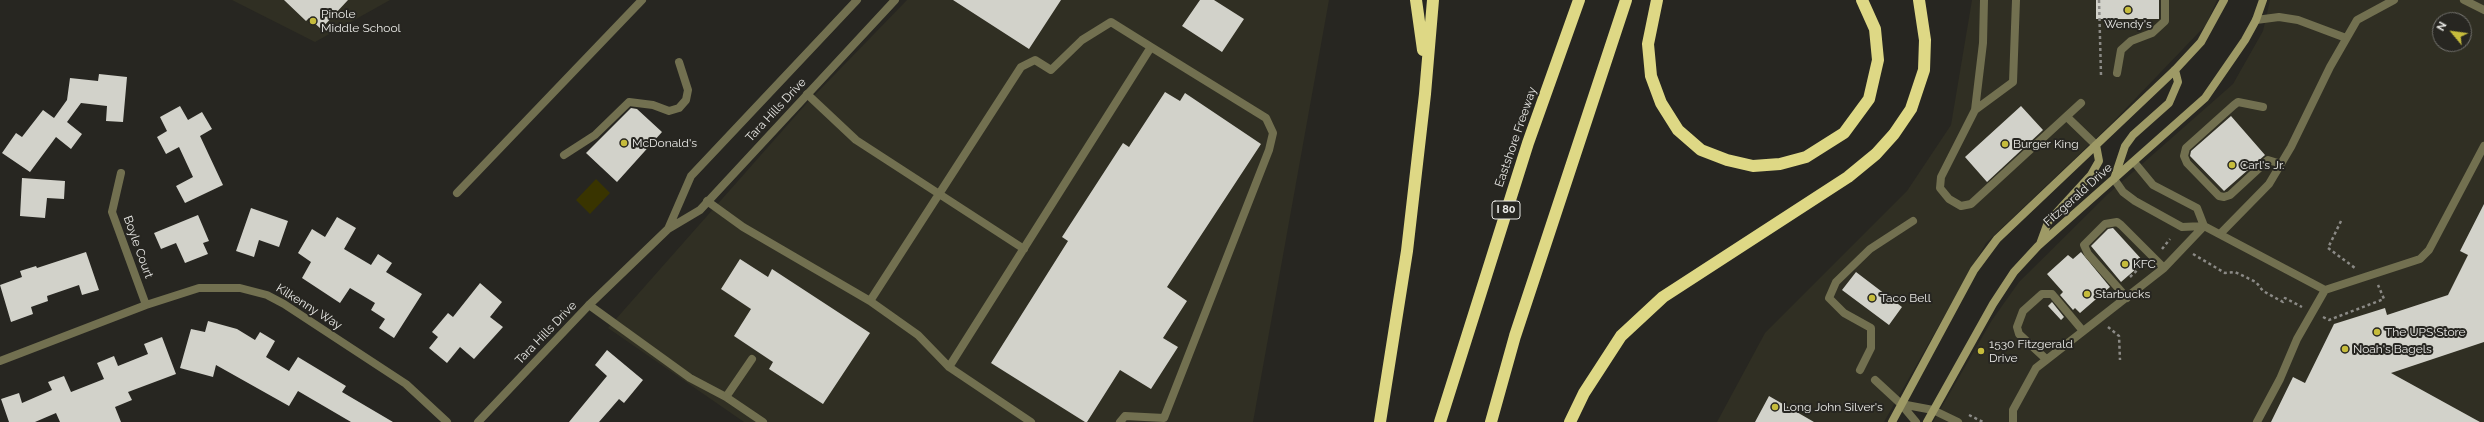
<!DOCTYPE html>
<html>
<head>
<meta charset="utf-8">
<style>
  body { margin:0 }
  #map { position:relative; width:2484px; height:422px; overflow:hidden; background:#272621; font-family:Raleway,sans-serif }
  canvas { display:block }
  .north { position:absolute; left:2432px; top:12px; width:40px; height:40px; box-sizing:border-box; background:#272621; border:1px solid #757470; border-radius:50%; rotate:299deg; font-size:11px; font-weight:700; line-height:16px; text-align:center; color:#e9e9e6 }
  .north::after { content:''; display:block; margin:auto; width:14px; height:18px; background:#c6bc3c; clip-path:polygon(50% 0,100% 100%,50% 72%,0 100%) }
</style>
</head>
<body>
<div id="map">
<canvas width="2484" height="422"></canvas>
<div class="north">N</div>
</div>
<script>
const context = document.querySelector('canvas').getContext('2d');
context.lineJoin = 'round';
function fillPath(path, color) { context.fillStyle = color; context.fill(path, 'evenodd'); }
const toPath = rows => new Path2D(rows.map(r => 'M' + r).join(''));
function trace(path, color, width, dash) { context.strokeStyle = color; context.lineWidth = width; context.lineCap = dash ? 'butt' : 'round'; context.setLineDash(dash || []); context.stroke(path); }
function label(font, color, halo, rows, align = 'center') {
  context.font = font + ' Raleway,sans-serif'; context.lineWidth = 4; context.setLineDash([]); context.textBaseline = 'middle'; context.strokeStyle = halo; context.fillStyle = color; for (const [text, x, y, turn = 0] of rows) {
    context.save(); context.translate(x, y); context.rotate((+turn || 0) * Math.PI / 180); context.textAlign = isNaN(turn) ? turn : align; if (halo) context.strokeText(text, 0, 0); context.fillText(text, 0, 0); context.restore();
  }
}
fillPath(toPath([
  [232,0,390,0,315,42],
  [907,0,1329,0,1253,422,744,422,608,328,806,104],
  [1972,0,2217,0,2206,25,2111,124,1986,243,1884,422,1717,422,1765,333,1907,191,1951,125],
  [2270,0,2484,0,2484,422,1933,422,1992,320,2019,282,2108,194,2233,84,2263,31],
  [2440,20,2464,20,2464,44,2440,44]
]), '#302f23');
fillPath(toPath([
  [596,179,610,193,590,214,576,200]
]), '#393400');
fillPath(toPath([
  [284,0,348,0,321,29,309,18,306,21],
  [953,0,1061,0,1029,49],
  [1200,0,1214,0,1244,19,1222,52,1182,26],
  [2096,0,2159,0,2159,19,2096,19],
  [99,74,127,77,123,122,106,121,107,106,81,103,67,122,82,134,71,149,56,137,30,172,2,153,16,133,22,137,43,110,54,118,67,100,70,78,98,81],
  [1165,92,1180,101,1185,93,1261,144,1167,287,1187,301,1163,338,1178,347,1151,389,1120,370,1087,422,1085,422,991,363,1068,241,1062,237,1123,143,1129,147],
  [180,106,188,120,202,112,212,129,200,136,223,185,185,203,176,186,193,177,179,147,166,154,157,137,167,131,160,117],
  [2021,106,2043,130,1987,182,1965,157],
  [631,108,637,109,662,132,617,182,586,153],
  [2231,116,2265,155,2224,191,2190,156,2191,151],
  [22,178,65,181,64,199,47,198,45,218,20,216],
  [2484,204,2484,342,2391,373,2480,422,2271,422,2293,377,2305,383,2334,324,2385,308,2387,315,2448,295,2468,255,2460,251],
  [251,208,288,221,279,247,259,240,254,257,236,251],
  [198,215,209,241,203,243,208,254,185,263,176,243,161,249,154,233],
  [337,217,356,228,344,249,371,265,378,254,392,263,386,272,422,294,394,338,379,328,385,319,371,310,375,303,350,288,340,303,302,278,311,262,298,253,312,229,325,237],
  [2113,228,2144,262,2121,282,2091,246,2108,229],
  [86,252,99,290,82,295,79,285,47,296,48,301,31,307,33,314,11,322,0,285,22,277,20,271,36,266,37,268],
  [2081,252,2110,287,2080,313,2075,308,2073,310,2060,295,2063,292,2047,274,2068,255,2073,259],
  [740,259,768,277,772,269,870,333,823,404,769,369,773,362,734,336,751,309,721,289],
  [1856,272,1902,307,1889,325,1842,290],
  [480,283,502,302,490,317,503,327,474,359,460,347,447,363,429,348,438,337,432,332,448,313,453,317],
  [2052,302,2064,317,2061,320,2048,306],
  [208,321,237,329,255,340,260,332,275,341,266,357,289,371,298,357,346,386,342,392,393,422,351,422,298,391,289,406,216,365,213,377,180,368,191,329,205,332],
  [162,337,176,374,128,392,132,400,115,407,121,422,60,422,56,413,35,422,9,422,1,399,19,393,22,403,52,390,48,382,64,376,71,392,104,379,97,363,114,356,118,366,148,354,144,344],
  [607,350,643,380,624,403,619,399,599,422,569,422,607,376,595,365],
  [1769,396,1814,422,1755,422]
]), '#d2d2ca');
trace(toPath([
  [2099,0,2101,75],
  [2341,221,2328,248,2355,268],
  [2162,249,2170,239],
  [2193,254,2225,273,2235,272,2256,282,2263,291,2283,302,2285,298,2302,307],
  [2130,277,2144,264],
  [2323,317,2329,320,2384,299,2378,285],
  [2108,327,2119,336,2120,360],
  [1969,415,1983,422]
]), '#8b8a86', 2.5, [3, 3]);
trace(toPath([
  [1984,0,1983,43,1975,110,1941,177,1940,188,1949,199,1961,206,1971,204,2081,103],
  [2464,0,2484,10],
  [2256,20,2279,17,2298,20,2346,38],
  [2117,73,2121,50,2131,41,2152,33,2165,21,2165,0],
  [807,94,856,140,1024,249],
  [2263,107,2238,102,2234,105,2186,148,2184,156,2187,163,2219,196,2224,197,2230,195,2268,160,2281,164],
  [1975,110,2013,82,2016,0],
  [2067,117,2096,145],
  [564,155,595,135,629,102,653,105,669,111,679,108,686,100,688,90,679,62],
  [2134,162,2153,185,2197,208,2204,226],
  [2114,179,2123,192,2135,201,2182,227,2204,226,2325,290,2297,339,2280,379,2257,422],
  [457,193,642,0],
  [707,201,743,227,870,301,918,335,949,367,1031,422],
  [2220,234,2269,184,2291,147,2330,67,2357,20,2394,0],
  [2325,290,2420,259,2429,250,2484,146],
  [2127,298,2088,254,2084,245,2105,224,2117,222,2121,225,2164,268],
  [870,301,1021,67,1035,60,1051,70,1082,40,1111,22,1151,47],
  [589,305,690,378,726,397],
  [752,359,726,397,763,422],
  [2046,359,2019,334,2017,327,2023,311,2042,294,2052,294,2083,331],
  [949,367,1151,47,1266,118,1273,133,1269,150,1164,418,1125,416,1120,422],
  [1860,370,1871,348,1871,328,1844,313,1829,298,1836,282,1870,249,1913,221],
  [1875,380,1901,404,1916,422],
  [1901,404,1933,410,1958,422],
  [2013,422,2013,410,2036,368,2164,268,2204,226]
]), '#727050', 8);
trace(toPath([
  [121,173,112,212,146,305],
  [0,361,146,305,199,288,240,288,267,295,284,304,406,384,447,422]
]), '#727050', 8);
trace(toPath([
  [668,229,691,176,857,0],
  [478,422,589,305,668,229,700,210,895,0]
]), '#727050', 8);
trace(toPath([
  [2114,179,2125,146,2133,135,2169,103,2178,82,2175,70],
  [2040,244,2048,222,2091,175,2099,161,2096,145],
  [1892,422,1974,270,1997,239,2175,70,2201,42,2224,0],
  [1927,422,1993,304,2014,272,2038,246,2205,98,2245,40,2256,20,2263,0]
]), '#9e9a66', 8);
trace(toPath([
  [1416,0,1423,50],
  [1657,0,1648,44,1651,76,1661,103,1678,130,1701,150,1727,160,1753,166,1780,164,1806,157,1844,133,1869,99,1878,60,1875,29,1862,0],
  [1380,422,1407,251,1425,94,1433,0],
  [1440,422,1528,143,1579,0],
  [1491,422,1515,336,1626,0],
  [1570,422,1584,393,1621,336,1663,297,1848,177,1876,154,1894,134,1911,109,1924,70,1925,40,1919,0]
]), '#ded885', 12);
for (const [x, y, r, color] of [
  [2128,10,4,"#c6bc3c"],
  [313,21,4,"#c6bc3c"],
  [624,143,4,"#c6bc3c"],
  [2005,144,4,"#c6bc3c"],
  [2232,165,4,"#c6bc3c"],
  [2125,264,4,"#c6bc3c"],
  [2087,294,4,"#c6bc3c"],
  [1872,298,4,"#c6bc3c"],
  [2377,332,4,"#c6bc3c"],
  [2345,349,4,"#c6bc3c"],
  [1981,351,4,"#c6bc3c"],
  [1775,407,4,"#c6bc3c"]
]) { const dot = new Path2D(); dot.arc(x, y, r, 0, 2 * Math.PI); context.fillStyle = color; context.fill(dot); trace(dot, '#272621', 1.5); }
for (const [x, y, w] of [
  [1506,210,28]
]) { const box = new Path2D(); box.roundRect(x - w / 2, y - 9, w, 18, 3); context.fillStyle = '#272621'; context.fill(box); trace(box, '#e9e9e6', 1); }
label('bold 11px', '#e9e9e6', null, [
  ["I 80",1506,210]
]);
label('12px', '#e9e9e6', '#272621', [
  ["Pinole",321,14],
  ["Middle School",321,28],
  ["Wendy's",2128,24,"center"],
  ["McDonald's",632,143],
  ["Burger King",2013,144],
  ["Carl's Jr.",2240,165],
  ["KFC",2133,264],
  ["Starbucks",2095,294],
  ["Taco Bell",1880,298],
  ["The UPS Store",2385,332],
  ["1530 Fitzgerald",1989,344],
  ["Drive",1989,358],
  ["Noah's Bagels",2353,349],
  ["Long John Silver's",1783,407]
], 'left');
label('12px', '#e9e9e6', '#272621', [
  ["Tara Hills Drive",776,110,-47],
  ["Eastshore Freeway",1516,137,-71],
  ["Fitzgerald Drive",2078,195,-42],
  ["Boyle Court",138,247,70],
  ["Kilkenny Way",309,307,32],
  ["Tara Hills Drive",546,333,-46]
]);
</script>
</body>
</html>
